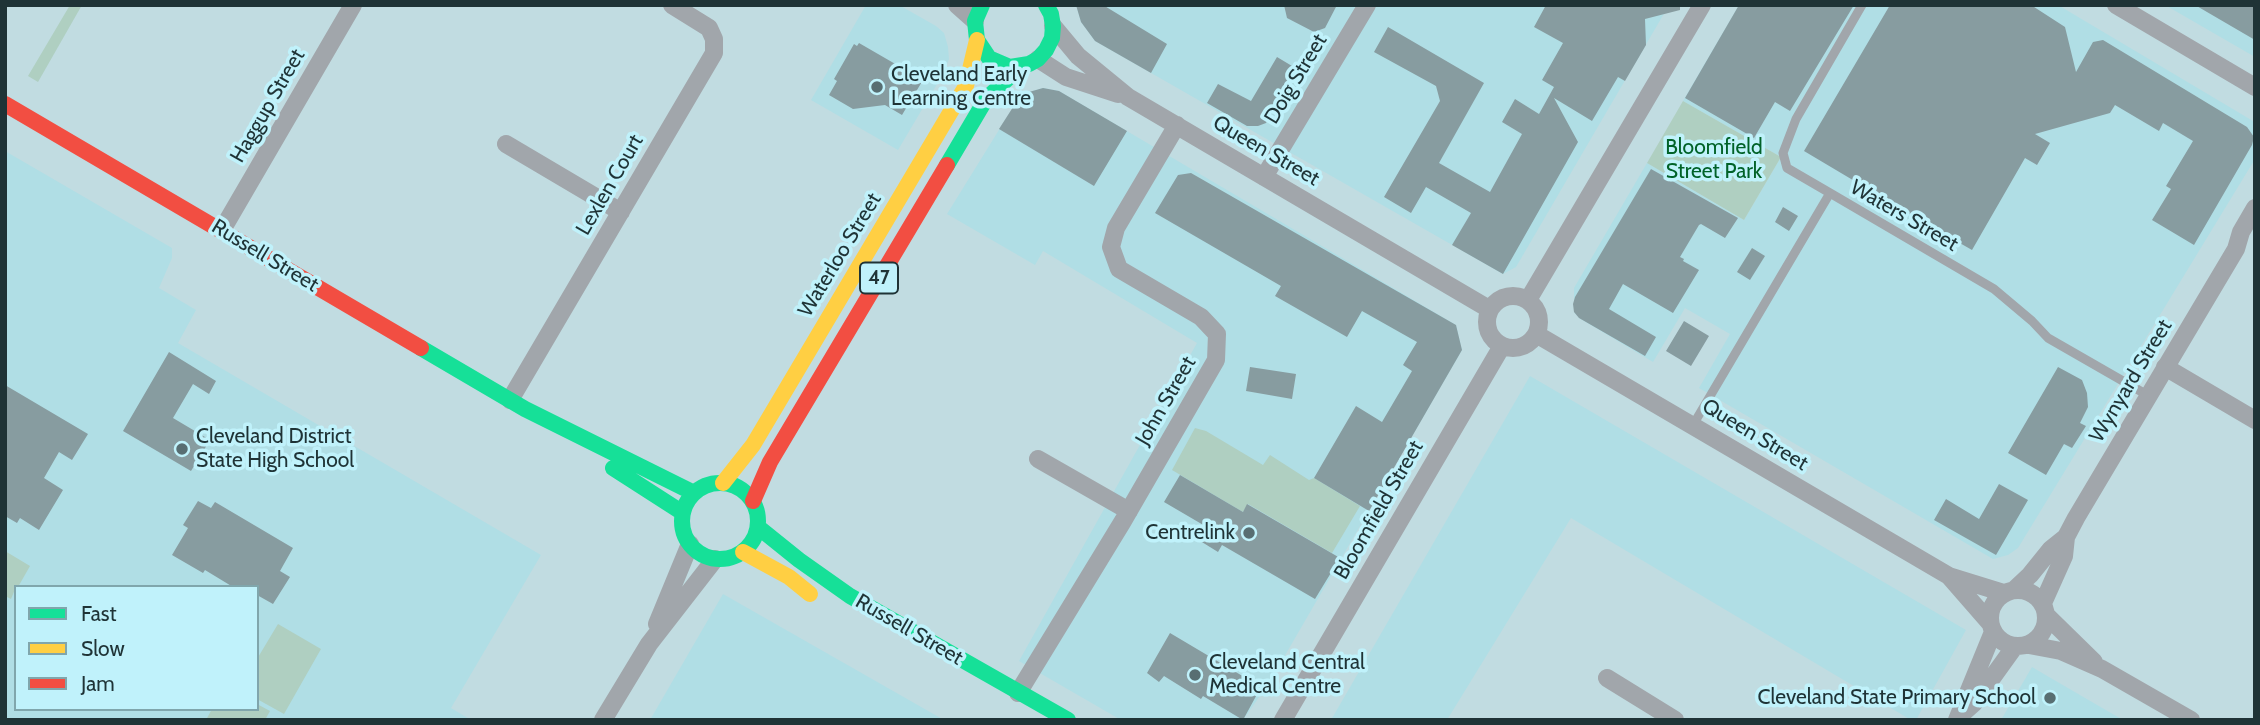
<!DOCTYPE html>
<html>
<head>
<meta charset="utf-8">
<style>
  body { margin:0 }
  #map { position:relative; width:2260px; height:725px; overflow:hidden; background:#c1dce1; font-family:Cabin,sans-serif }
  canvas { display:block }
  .frame { position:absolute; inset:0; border:7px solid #1f3336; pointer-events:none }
  .legend { position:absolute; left:14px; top:585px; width:245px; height:126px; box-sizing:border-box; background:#c0f2fb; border:2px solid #80a6ac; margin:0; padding:9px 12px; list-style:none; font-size:21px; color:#1f3336 }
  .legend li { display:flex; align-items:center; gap:14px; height:35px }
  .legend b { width:35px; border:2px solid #80a6ac }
</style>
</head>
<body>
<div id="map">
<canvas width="2260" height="725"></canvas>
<div class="frame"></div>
<ul class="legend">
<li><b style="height:9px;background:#16e098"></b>Fast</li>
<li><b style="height:9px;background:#ffcf43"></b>Slow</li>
<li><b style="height:9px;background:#f24e42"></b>Jam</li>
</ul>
</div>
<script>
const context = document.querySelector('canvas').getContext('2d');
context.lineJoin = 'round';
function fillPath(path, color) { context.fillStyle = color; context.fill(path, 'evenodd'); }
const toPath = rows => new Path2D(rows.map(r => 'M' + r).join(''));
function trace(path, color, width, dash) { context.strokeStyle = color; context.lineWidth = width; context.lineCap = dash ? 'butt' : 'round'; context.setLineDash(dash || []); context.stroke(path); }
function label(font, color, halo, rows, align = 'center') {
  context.font = font + ' Cabin,sans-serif'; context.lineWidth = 7; context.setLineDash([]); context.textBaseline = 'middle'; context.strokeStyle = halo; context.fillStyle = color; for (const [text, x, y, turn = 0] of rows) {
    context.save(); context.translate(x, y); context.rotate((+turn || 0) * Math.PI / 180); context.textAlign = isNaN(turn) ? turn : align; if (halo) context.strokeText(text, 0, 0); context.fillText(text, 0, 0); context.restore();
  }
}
fillPath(toPath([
  [866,5,899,5,936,26,944,33,948,47,949,59,943,74,898,150,811,100],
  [1076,5,1669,5,1516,267,1503,274,1095,41,1081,22],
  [1739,5,2058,5,2253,121,2255,159,2018,548,2008,555,1993,559,1699,388,1730,334,1685,308,1653,362,1579,318,1574,312,1574,288,1647,163,1744,220,1781,157,1683,101],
  [2165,5,2255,5,2255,57],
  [1043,88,1059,91,1456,325,1462,350,1269,683,1243,720,1121,720,1019,661,1197,343,1043,251,1035,265,947,214,1015,104,1029,92],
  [5,151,172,248,172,258,159,288,196,310,178,343,541,555,451,708,471,720,5,720],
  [16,587,257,587,257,709,16,709],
  [1530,376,1966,630,1916,720,1911,720,1571,518,1447,720,1331,720],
  [723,594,737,602,944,720,650,720],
  [2032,667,2049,677,2123,720,2001,720]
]), '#b0dee5');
fillPath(toPath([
  [70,5,82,5,38,82,28,76],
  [1683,101,1781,157,1744,220,1647,163],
  [1195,428,1206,431,1263,465,1270,455,1309,480,1314,478,1360,506,1332,553,1248,504,1243,512,1172,470],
  [5,551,30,566,18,587,16,587,11,599,5,596],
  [278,624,321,649,284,714,257,699,257,659],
  [257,704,270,711,265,720,206,720,212,709,257,709]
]), '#afcfc1');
fillPath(toPath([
  [1076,5,1103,5,1167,44,1151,73,1095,41,1081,22],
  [1284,5,1337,5,1325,28,1314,32,1287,18],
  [1546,5,1680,5,1680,10,1645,19,1646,45,1625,81,1618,77,1592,121,1554,98,1578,142,1503,274,1452,245,1471,213,1426,187,1411,213,1384,197,1440,101,1436,86,1374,52,1388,27,1484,83,1439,163,1490,192,1522,134,1502,122,1515,99,1539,114,1554,87,1542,80,1563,43,1534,27],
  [1739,5,1854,5,1790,111,1775,102,1754,138,1685,98],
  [1890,5,2031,5,2065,27,2076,72,2093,42,2103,40,2247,127,2254,137,2252,145,2194,245,2152,220,2171,189,2166,186,2193,141,2163,123,2159,131,2115,105,2110,113,2035,134,2050,143,2037,165,2025,158,1972,250,1944,234,1939,237,1917,224,1915,217,1804,151],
  [2195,5,2255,5,2255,40],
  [859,43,923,80,902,115,885,105,853,109,829,95,837,81,834,79,854,44,857,46],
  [1277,57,1297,69,1266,123,1258,126,1247,126,1207,103,1218,84,1251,101],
  [1043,88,1059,91,1127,131,1094,186,999,129,1015,104,1029,92],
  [1651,169,1738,218,1725,238,1701,224,1699,225,1680,257,1684,259,1683,261,1699,270,1673,313,1623,284,1609,309,1656,337,1645,356,1579,318,1574,312,1573,304,1575,297],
  [1191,173,1456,325,1462,350,1369,511,1314,478,1356,406,1382,422,1412,371,1403,365,1417,342,1362,311,1347,337,1275,296,1281,286,1155,213,1178,175],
  [1783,207,1798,216,1789,231,1775,222],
  [1752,248,1765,256,1750,280,1737,272],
  [1684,321,1709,336,1691,366,1666,351],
  [169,352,216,381,209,394,193,384,173,418,210,440,191,471,123,431],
  [1250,367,1296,374,1292,399,1246,391],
  [2058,367,2082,380,2087,393,2088,407,2080,423,2086,426,2072,448,2064,444,2046,475,2008,453],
  [5,385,88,434,72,460,59,452,44,478,63,490,39,530,20,518,17,523,5,516],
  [1180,475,1243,512,1247,504,1340,558,1315,599,1222,545,1218,552,1197,539,1205,526,1164,502],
  [1999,484,2028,500,1996,555,1934,520,1946,499,1979,519],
  [198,501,211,508,215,502,293,548,280,571,290,577,273,604,257,595,257,587,233,587,205,570,203,573,172,555,188,528,183,525],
  [1170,633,1261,687,1243,720,1203,696,1201,699,1164,676,1159,682,1147,673]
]), '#879ca0');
trace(toPath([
  [1830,193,1787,168,1783,153,1796,119,1862,5],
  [1693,425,1830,193,1994,289,2032,321,2048,338,2149,396]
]), '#a1a6ab', 9);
trace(toPath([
  [957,5,975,21],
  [2116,5,2255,87],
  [1053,26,1078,56,1128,97,1489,309],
  [1038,59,1066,77,1118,94],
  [506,144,621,212],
  [1264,177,1367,5],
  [222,230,353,5],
  '1487 322a26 26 0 1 1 52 0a26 26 0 1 1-52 0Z',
  [1528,300,1702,5],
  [1536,334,1949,576,2004,593],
  [2165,367,2255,420],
  [510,400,714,53,714,39,709,28,672,5],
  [1038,459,1129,511],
  [1949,576,1990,623],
  '1990 618a28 28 0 1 1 56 0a28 28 0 1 1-56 0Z',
  [2014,590,2030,575,2051,549,2066,537],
  [2043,603,2064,556,2066,537,2076,518,2236,249,2241,232,2255,208],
  [2047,616,2094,662],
  [657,624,690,544],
  [2029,645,2061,651,2102,669,2191,720],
  [1607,678,1675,720],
  [1018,693,1123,521,1216,360,1217,334,1201,317,1119,269,1111,247,1116,228,1177,125],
  [1965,711,1974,703,2015,646],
  [603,720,649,644,715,559],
  [1283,720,1502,346],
  [1957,720,1993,632]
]), '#a1a6ab', 18);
trace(toPath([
  [982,5,975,21,977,40,989,58,1010,67,1029,64,1038,59,1046,50,1052,38,1053,26,1051,14,1046,5],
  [947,165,986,99,1020,67],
  [421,348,525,409,694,493],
  [613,468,683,513],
  '682 521a38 38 0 1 1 76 0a38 38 0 1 1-76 0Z',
  [758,527,799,560,850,596,1068,720]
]), '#16e098', 16);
trace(toPath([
  [723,483,753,445,966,86,977,40],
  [743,552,789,577,810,594]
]), '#ffcf43', 16);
trace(toPath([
  [5,104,421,348],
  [753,501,770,462,947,165]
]), '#f24e42', 16);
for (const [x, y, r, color] of [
  [877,87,7,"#586e72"],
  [182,449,7,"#586e72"],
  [1249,533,7,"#586e72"],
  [1195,675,7,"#586e72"],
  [2050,698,7,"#586e72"]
]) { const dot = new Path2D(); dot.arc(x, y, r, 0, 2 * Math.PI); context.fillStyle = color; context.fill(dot); trace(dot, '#c0f2fb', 2.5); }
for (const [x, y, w] of [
  [879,278,38]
]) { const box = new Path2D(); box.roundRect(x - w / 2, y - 15.5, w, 31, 5); context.fillStyle = '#c0f2fb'; context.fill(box); trace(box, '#1f3336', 2); }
label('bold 19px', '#1f3336', null, [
  ["47",879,278]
]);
label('21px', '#1f3336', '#c0f2fb', [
  ["Cleveland Early",891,75],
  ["Learning Centre",891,99],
  ["Cleveland District",196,437],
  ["State High School",196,461],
  ["Centrelink",1235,533,"right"],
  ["Cleveland Central",1209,663],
  ["Medical Centre",1209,687],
  ["Cleveland State Primary School",2036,698,"right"]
], 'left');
label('21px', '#1f3336', '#c0f2fb', [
  ["Doig Street",1296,79,-59],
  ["Haggup Street",268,106,-60],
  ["Queen Street",1266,151,30],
  ["Lexlen Court",610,185,-60],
  ["Waters Street",1904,216,30],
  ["Waterloo Street",840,255,-59],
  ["Russell Street",265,256,31],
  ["Wynyard Street",2131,381,-59],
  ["John Street",1166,401,-60],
  ["Queen Street",1755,435,31],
  ["Bloomfield Street",1379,510,-60],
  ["Russell Street",909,630,30]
]);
label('21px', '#006228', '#c0f2fb', [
  ["Bloomfield",1714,148],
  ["Street Park",1714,172]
]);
</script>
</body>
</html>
